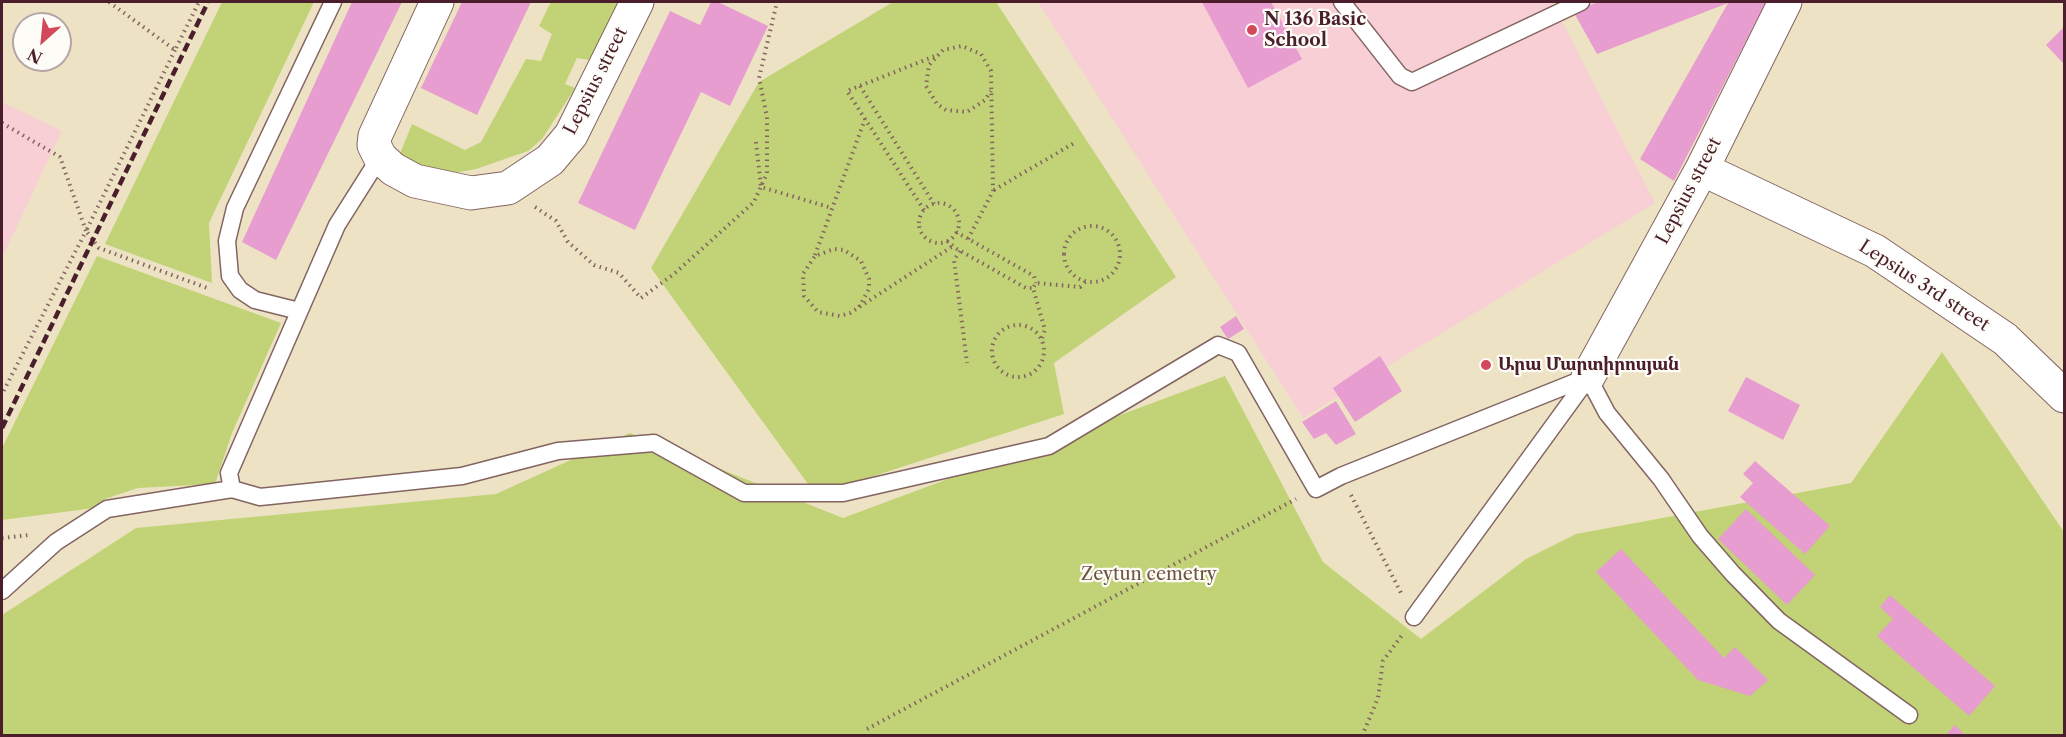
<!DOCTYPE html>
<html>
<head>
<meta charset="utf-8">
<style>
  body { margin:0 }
  #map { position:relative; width:2066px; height:737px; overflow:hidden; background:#ede3c4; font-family:"Libre Caslon Text",serif }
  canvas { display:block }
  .frame { position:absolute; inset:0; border:3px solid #4a1f2b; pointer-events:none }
  .north { position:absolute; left:12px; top:12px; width:60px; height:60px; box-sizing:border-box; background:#fdfcf7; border:2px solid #b5a4a5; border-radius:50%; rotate:207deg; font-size:16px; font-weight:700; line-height:24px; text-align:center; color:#4a1f2b }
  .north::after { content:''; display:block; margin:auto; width:21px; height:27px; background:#d1495b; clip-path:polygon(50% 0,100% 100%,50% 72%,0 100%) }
</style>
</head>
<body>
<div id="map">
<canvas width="2066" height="737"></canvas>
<div class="frame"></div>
<div class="north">N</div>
</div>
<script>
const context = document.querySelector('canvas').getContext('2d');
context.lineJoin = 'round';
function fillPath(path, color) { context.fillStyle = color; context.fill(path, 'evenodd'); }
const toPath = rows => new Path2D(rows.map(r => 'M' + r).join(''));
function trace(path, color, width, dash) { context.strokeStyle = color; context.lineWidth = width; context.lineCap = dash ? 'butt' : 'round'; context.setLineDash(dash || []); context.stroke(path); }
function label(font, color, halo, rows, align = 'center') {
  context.font = font + ' "Libre Caslon Text","Noto Serif Armenian",serif'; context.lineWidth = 4.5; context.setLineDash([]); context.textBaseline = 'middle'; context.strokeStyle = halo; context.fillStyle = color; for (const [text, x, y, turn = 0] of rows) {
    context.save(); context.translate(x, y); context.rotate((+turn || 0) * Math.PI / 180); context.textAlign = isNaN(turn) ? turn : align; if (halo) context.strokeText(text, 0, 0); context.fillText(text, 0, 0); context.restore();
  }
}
fillPath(toPath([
  [1038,2,1552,2,1655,203,1303,418],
  [2,102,62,131,2,258]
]), '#f7cfd4');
fillPath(toPath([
  [222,2,314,2,209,223,212,283,105,244],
  [551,2,620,2,590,60,577,58,565,84,575,88,542,139,528,151,476,169,454,173,431,174,399,156,412,124,465,150,481,142,526,59,541,61,552,34,539,26],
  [893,2,996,2,1176,277,1054,363,1064,414,816,495,651,268,759,82],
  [97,256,281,323,232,433,215,484,138,488,105,499,94,508,2,520,2,448],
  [1942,352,2064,532,2064,735,2,736,2,615,136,528,496,494,630,433,843,518,1225,376,1323,562,1421,639,1526,559,1576,534,1851,483]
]), '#c1d376');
fillPath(toPath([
  [352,2,402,2,276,260,242,242],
  [462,2,531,2,477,115,421,88],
  [711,2,718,2,768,26,730,106,701,92,635,230,578,203,670,11,700,25],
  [1202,2,1271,2,1302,59,1248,88],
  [1599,2,1766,2,1674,181,1640,159,1728,3,1597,54,1573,11],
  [2064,27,2064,64,2046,45],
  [1236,316,1244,329,1228,339,1220,327],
  [1380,356,1402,391,1355,422,1333,388],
  [1746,377,1800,405,1783,440,1728,411],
  [1336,401,1356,434,1336,445,1326,433,1314,439,1302,422],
  [1755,461,1830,526,1805,554,1740,497,1753,483,1743,474],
  [1746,509,1815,575,1787,605,1718,539],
  [1621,549,1724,658,1735,647,1768,680,1750,696,1698,680,1596,572],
  [1890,595,1995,686,1969,716,1877,636,1893,619,1880,607],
  [1955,725,1966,736,1945,736]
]), '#e79dcf');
const service = toPath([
  [1342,2,1400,76,1412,82,1581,2],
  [299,311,255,300,240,290,230,276,227,241,235,208,333,2],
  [1588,377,1607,413,1661,479,1700,536,1733,574,1779,621,1909,715],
  [232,489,229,473,337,225,380,157],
  [2,591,56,542,107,509,232,489,260,497,462,476,558,451,654,443,744,493,843,493,1049,446,1218,345,1238,353,1316,489,1341,476,1588,377],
  [1414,617,1588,378]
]);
const minor = toPath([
  [437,2,375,136,374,145,380,157,393,169,415,181,471,193,508,188,550,160,571,135,637,2],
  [1702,169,1875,251,2005,339,2064,396],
  [1588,377,1702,169,1785,2]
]);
trace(service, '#836461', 19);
trace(minor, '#836461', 35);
trace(toPath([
  [109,2,175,50,199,2],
  [175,50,86,231,99,248,210,289],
  [860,86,934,204],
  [2,123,60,157,86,231,2,394],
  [756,142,761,187,832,208],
  [994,190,1076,142],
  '919 223a20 20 0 1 1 40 0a20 20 0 1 1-40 0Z',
  [535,207,556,221,568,242,594,265,619,273,641,298,674,274,754,202,767,173,767,117,759,78,777,2],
  [924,210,847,91,935,56],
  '1064 254a28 28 0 1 1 56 0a28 28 0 1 1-56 0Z',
  [956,232,1034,276,1036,283],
  [968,239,993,191,991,71,981,54,962,46,943,50,929,65,926,86,937,104,946,110,967,112,985,100,991,91],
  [947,241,957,249,1026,288,1033,288],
  [960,251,954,260,967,363],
  [815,255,865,119],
  [859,307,869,289,869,279,861,261,844,250,834,249,815,256,803,274,804,296,818,312,840,316,850,313,953,246],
  '992 351a26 26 0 1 1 52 0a26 26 0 1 1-52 0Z',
  [1042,338,1045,330,1033,288,1036,283,1080,287,1086,281],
  [1351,495,1401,593],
  [2,538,29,535],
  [867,729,1296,499],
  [1362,736,1378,698,1383,661,1402,635]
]), '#836461', 4, [1.5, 4.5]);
trace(service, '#fff', 16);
trace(minor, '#fff', 33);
trace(toPath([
  [2,428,208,2]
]), '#4a1f2b', 4.5, [9, 4.5]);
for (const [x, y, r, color] of [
  [1252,30,6,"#d1495b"],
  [1486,365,6,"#d1495b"]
]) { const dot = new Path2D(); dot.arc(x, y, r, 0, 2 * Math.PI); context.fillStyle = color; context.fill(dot); trace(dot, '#fdfcf7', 2); }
label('bold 18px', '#4a1f2b', '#fdfcf7', [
  ["N 136 Basic",1264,20],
  ["School",1264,41],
  ["Արա Մարտիրոսյան",1498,365]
], 'left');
label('18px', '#4a1f2b', '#fdfcf7', [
  ["Lepsius street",596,81,-63],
  ["Lepsius street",1689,191,-62],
  ["Lepsius 3rd street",1924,286,33]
]);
label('18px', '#6e5542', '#fdfcf7', [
  ["Zeytun cemetry",1149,575]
]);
</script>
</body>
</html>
